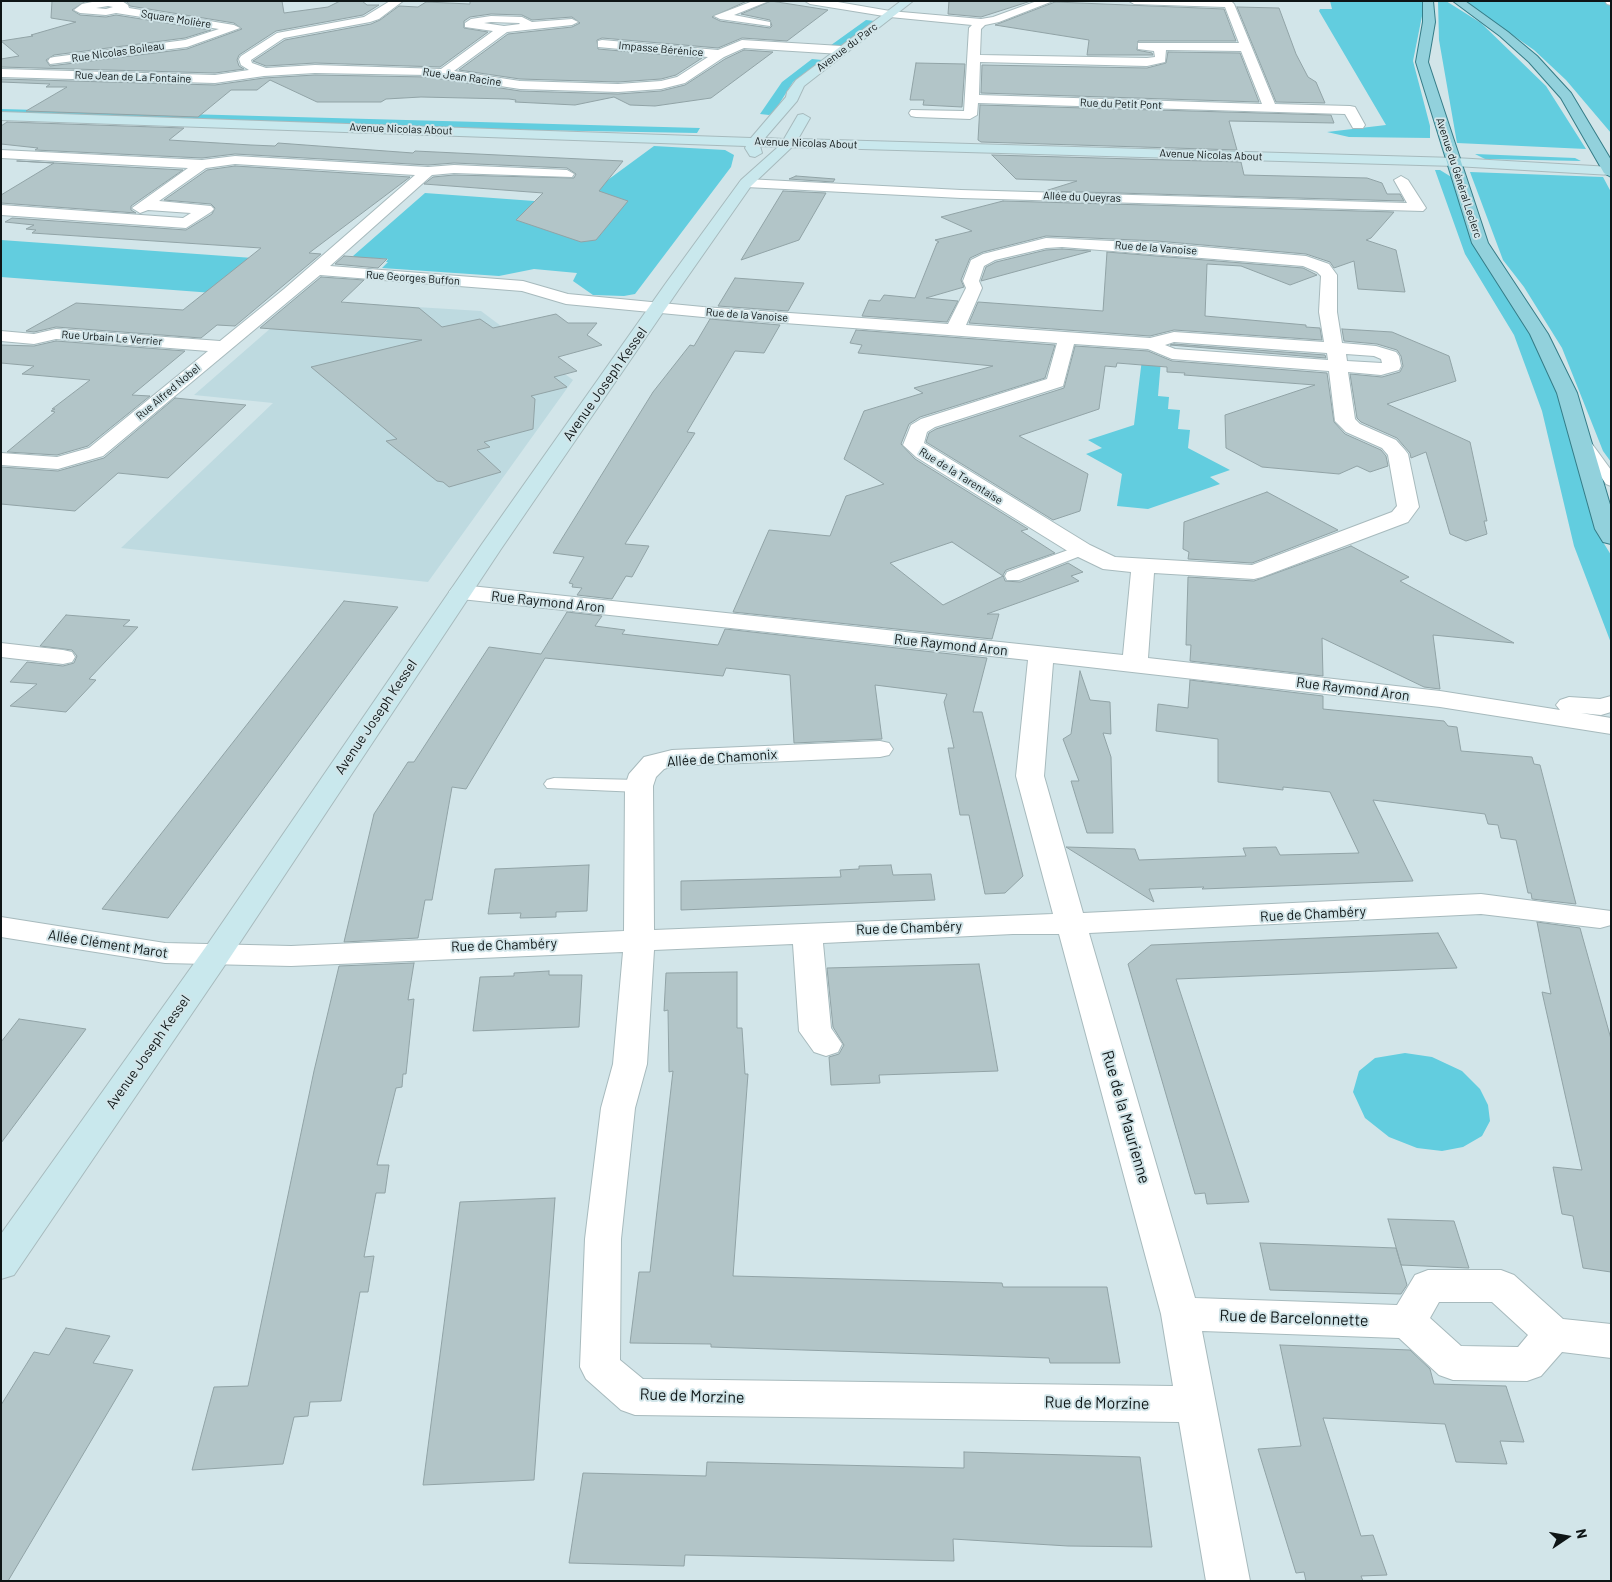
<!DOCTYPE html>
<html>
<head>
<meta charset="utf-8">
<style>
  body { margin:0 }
  #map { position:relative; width:1612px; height:1582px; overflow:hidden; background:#d2e5e9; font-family:Barlow,sans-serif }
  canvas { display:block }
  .frame { position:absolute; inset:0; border:2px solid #0e1516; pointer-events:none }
  .north { position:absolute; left:1542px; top:1512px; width:50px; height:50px; -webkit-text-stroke:4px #d2e5e9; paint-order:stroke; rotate:78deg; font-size:14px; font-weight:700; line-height:20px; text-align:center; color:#0e1516 }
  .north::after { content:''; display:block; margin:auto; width:18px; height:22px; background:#0e1516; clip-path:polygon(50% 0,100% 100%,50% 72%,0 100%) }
</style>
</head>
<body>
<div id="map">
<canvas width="1612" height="1582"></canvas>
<div class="frame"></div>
<div class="north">N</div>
</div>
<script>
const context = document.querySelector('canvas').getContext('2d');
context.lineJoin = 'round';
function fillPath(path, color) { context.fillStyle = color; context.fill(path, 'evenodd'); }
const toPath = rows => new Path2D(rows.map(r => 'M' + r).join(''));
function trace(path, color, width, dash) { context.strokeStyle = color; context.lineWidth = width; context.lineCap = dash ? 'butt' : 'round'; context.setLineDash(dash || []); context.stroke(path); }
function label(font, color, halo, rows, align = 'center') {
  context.font = font + ' Barlow,sans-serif'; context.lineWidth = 4; context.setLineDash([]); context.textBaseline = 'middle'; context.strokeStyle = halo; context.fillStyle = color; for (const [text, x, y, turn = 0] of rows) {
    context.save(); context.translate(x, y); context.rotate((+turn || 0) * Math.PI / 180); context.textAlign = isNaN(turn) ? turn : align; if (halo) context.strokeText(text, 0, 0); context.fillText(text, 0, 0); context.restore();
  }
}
fillPath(toPath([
  [303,300,481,311,573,380,428,582,121,548,273,403,194,395]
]), '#bedae0');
fillPath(toPath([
  [1330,1,1425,1,1413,61,1430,126,1430,138,1349,137,1327,132,1386,125,1319,11,1320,9,1332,9],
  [1438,1,1446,1,1481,23,1546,86,1586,149,1457,143,1439,40],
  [1464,1,1611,1,1611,133,1566,80,1534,50],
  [866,20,875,21,841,46,827,48],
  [812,59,822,60,793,82,774,112,769,115,760,114,782,82],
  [1,109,700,128,697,133,528,130,1,113],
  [654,146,725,150,734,155,731,167,635,294,624,296,593,295,573,281,577,273,534,269,499,276,382,268,388,262,386,262,388,259,373,258,366,266,353,256,425,193,575,204],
  [1475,154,1575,158,1581,161,1485,159],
  [1435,170,1440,170,1453,178,1475,248,1531,334,1556,381,1603,542,1611,555,1611,643,1574,546,1542,411,1514,335,1465,254],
  [1470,172,1603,177,1611,192,1611,462,1603,451,1562,348,1524,287,1503,260],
  [1,240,309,262,266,297,1,277],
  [1142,359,1161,360,1158,396,1169,397,1168,409,1180,410,1178,429,1190,430,1188,448,1230,470,1210,477,1220,484,1148,509,1117,506,1122,474,1086,454,1102,448,1088,440,1134,425],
  [1405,1053,1432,1057,1462,1071,1480,1089,1488,1105,1490,1121,1482,1136,1463,1147,1442,1151,1417,1148,1389,1137,1365,1118,1353,1092,1359,1071,1375,1058]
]), '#62cddf');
const building = toPath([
  [52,1,86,1,72,10,80,15,106,17,116,15,211,30,185,38,54,55,46,60,50,66,187,49,242,29,234,23,130,6,126,1,282,1,284,13,328,7,340,1,362,1,367,5,379,5,363,15,276,31,239,55,237,60,239,66,244,69,215,73,1,67,1,59,19,56,1,41,33,36,31,35,76,22,51,18,52,1],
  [470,1,747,1,712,17,720,21,770,28,772,26,770,20,741,14,771,1,828,10,787,41,742,38,718,48,602,38,597,40,598,49,702,58,676,75,661,79,618,82,520,79,459,70,508,34,572,27,580,23,572,17,532,20,522,15,491,14,470,17,464,21,464,28,488,32,440,67,315,63,266,66,253,61,285,40,371,24,380,20,399,6,418,7,426,2,470,4,470,1],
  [949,1,1031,1,981,17,948,14,949,1],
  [1055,2,1224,9,1236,41,1138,41,1137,50,1152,53,1153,55,1087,55,1089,40,995,25,1055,2],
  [1237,7,1279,8,1296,54,1308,77,1316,82,1325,103,1276,102,1237,7],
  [744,50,773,52,711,98,655,106,630,105,614,97,575,105,515,102,516,100,509,99,421,97,386,99,381,102,317,102,270,80,257,90,231,90,198,117,26,111,67,87,46,87,50,84,1,82,1,79,215,85,264,78,315,75,428,77,520,91,618,94,661,91,685,85,725,59,744,50],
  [1168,52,1240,53,1259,102,981,93,982,65,1147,68,1166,63,1168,52],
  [916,63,965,64,962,107,923,105,924,100,910,100,916,63],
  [980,105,1331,115,1334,123,1229,121,1237,150,981,142,978,140,980,105],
  [7,122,184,128,169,140,251,145,275,146,278,143,413,153,415,151,623,161,599,191,628,201,596,240,581,242,516,220,543,193,424,184,433,177,454,175,574,178,576,174,567,168,454,163,428,165,235,154,202,158,35,150,38,148,1,144,1,126,7,122],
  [992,155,1241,162,1244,175,1367,178,1382,183,1387,194,1400,194,1404,201,1045,191,1077,181,1016,179,992,155],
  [17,161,18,161,183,170,131,206,131,210,136,213,1,203,1,195,54,163,17,161],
  [235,166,410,177,309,253,321,254,235,326,217,325,201,338,56,327,34,332,26,331,76,303,183,310,261,248,32,233,36,230,26,229,34,225,5,222,12,218,186,230,212,214,215,208,211,204,164,200,207,170,235,166],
  [796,176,835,179,833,182,789,179,796,176],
  [783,191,826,193,799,240,741,260,783,191],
  [1003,201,1394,212,1371,238,1366,240,1396,250,1405,292,1358,289,1354,261,1334,268,1330,262,1306,254,1157,241,1046,236,983,252,970,258,961,280,964,287,926,298,958,301,947,322,862,316,869,300,880,301,884,295,915,298,937,243,939,242,935,240,972,231,941,217,1003,201],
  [1062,249,1091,251,981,281,986,267,996,262,1046,250,1062,249],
  [1107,252,1303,268,1317,275,1290,285,1241,266,1207,264,1205,316,1306,325,1306,327,1320,328,1322,340,1174,330,1150,336,969,323,978,302,1103,311,1107,252],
  [344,256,387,259,378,268,335,264,344,256],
  [321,277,364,280,341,302,419,308,442,327,480,319,493,328,556,314,568,323,597,323,587,335,602,345,558,357,577,371,554,377,567,387,531,396,535,399,533,429,484,442,490,447,477,450,501,472,449,487,443,482,437,481,386,441,397,439,311,367,422,340,260,328,321,277],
  [735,278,804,283,788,311,718,306,735,278],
  [710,319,780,325,764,353,735,351,687,432,695,433,625,544,649,546,632,577,626,576,612,599,577,595,582,588,572,587,573,584,569,583,584,557,553,553,653,392,690,345,694,346,710,319],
  [1342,329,1392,332,1449,356,1456,381,1387,404,1470,442,1487,521,1484,521,1487,534,1466,541,1450,534,1426,452,1411,458,1410,453,1397,438,1361,422,1357,418,1350,374,1382,377,1400,372,1403,366,1401,356,1397,350,1377,344,1344,341,1342,329],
  [856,330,1055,345,1045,378,920,417,909,424,901,444,915,459,1028,529,1021,531,1055,553,1006,570,1003,575,1005,581,1020,582,1068,563,1083,572,1071,576,1079,581,987,614,999,614,992,639,733,612,769,530,830,536,846,496,884,484,844,459,864,411,923,393,914,388,993,366,858,353,862,345,850,343,856,330],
  [952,542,1003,576,943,605,890,563,952,542],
  [56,341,185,351,132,395,150,396,88,446,57,455,7,452,55,412,51,411,55,409,52,409,90,380,22,374,34,366,1,363,1,345,34,346,56,341],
  [1174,344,1325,355,1326,358,1170,345,1174,344],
  [1075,346,1148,351,1172,361,1327,373,1334,422,1345,434,1381,450,1386,456,1388,466,1370,472,1357,466,1339,474,1262,467,1226,448,1225,415,1315,385,1184,375,1185,373,1167,372,1167,367,1117,363,1116,367,1105,366,1099,409,1019,436,1088,474,1080,511,1053,520,926,442,929,433,936,429,1064,388,1075,346],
  [175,398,246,405,168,478,118,473,75,511,1,504,1,467,58,471,104,458,175,398],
  [1267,492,1338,530,1252,563,1188,559,1189,552,1183,549,1184,522,1267,492],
  [1351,546,1409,577,1400,581,1514,643,1433,635,1440,689,1424,687,1322,638,1323,676,1190,661,1191,645,1186,645,1188,577,1254,581,1351,546],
  [344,601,398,607,168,918,102,909,344,601],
  [567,612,602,616,595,626,625,630,622,634,718,645,725,629,987,658,973,712,982,712,1023,876,1005,893,985,894,969,815,960,815,948,748,954,748,944,702,947,694,875,685,882,739,794,743,790,675,726,668,723,676,545,658,466,789,452,787,432,900,425,900,418,938,344,942,374,814,408,762,414,762,489,647,541,654,567,612],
  [66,615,130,620,123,626,138,627,89,679,96,680,66,712,10,706,37,684,10,682,27,662,63,666,74,663,77,656,72,650,40,646,66,615],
  [1080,671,1090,700,1110,702,1111,734,1103,733,1111,757,1113,833,1087,833,1071,781,1079,781,1063,739,1071,734,1080,671],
  [1190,680,1323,696,1323,709,1444,721,1448,726,1457,727,1461,751,1532,757,1534,764,1540,765,1576,904,1532,899,1531,893,1528,893,1516,840,1501,838,1498,825,1488,824,1485,814,1373,800,1413,881,1202,889,1204,887,1149,889,1154,902,1066,847,1135,849,1139,860,1246,856,1243,848,1276,847,1280,855,1359,853,1330,792,1283,787,1283,790,1218,782,1218,739,1156,731,1158,704,1188,708,1190,680],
  [589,865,587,911,556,912,556,917,520,918,521,913,488,914,495,869,589,865],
  [891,865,893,875,931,874,935,900,681,910,681,881,841,877,840,870,859,869,859,866,891,865],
  [1537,922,1580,928,1611,1039,1611,1272,1583,1268,1573,1216,1562,1214,1553,1167,1582,1170,1542,992,1551,994,1537,922],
  [1438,933,1457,968,1176,979,1249,1202,1207,1204,1205,1193,1195,1194,1128,964,1151,945,1438,933],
  [414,963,408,1000,414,999,406,1074,403,1074,402,1087,396,1088,377,1165,389,1165,385,1193,376,1193,364,1257,374,1256,368,1292,360,1292,341,1401,310,1402,308,1416,294,1417,283,1464,192,1470,214,1387,248,1386,314,1071,339,966,414,963],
  [979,964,998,1071,879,1075,880,1083,831,1085,829,1057,839,1054,844,1045,833,1027,827,968,979,964],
  [549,971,549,975,582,975,579,1027,473,1031,480,977,514,976,514,973,549,971],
  [737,972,737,1028,742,1028,745,1074,748,1074,733,1276,1002,1283,1003,1287,1107,1287,1120,1363,1050,1363,1049,1358,711,1347,711,1344,630,1343,639,1272,650,1272,673,1071,669,1072,668,1010,664,1011,666,973,737,972],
  [19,1019,86,1029,1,1143,1,1042,19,1019],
  [555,1198,534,1480,423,1485,460,1202,555,1198],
  [1388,1219,1454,1221,1469,1268,1401,1265,1388,1219],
  [1260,1243,1396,1248,1407,1285,1401,1294,1270,1290,1260,1243],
  [66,1328,110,1336,93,1363,133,1370,8,1581,1,1581,1,1405,34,1352,49,1355,66,1328],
  [1280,1345,1410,1350,1430,1369,1434,1384,1506,1386,1524,1442,1500,1441,1507,1464,1456,1462,1445,1424,1323,1418,1361,1536,1373,1535,1387,1575,1361,1576,1363,1581,1306,1581,1304,1572,1296,1573,1258,1449,1301,1446,1280,1345],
  [964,1452,1140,1457,1152,1547,1068,1546,953,1539,954,1561,685,1555,684,1566,569,1563,583,1473,706,1476,707,1462,964,1468,964,1452]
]);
fillPath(building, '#b2c5c8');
trace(building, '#91a3a6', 1);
const lane = toPath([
  [1582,436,1587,437,1611,470,1611,486,1606,484,1575,440,1582,436],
  [1082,545,1090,550,1088,553,1019,580,1007,580,1005,576,1007,572,1082,545],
  [554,778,639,780,646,782,649,786,646,790,639,792,547,788,544,784,547,780,554,778]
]);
const street = toPath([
  [97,1,122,1,128,5,129,8,234,25,240,28,187,47,50,64,48,61,50,58,54,57,185,40,219,29,116,13,106,15,80,13,74,10,82,4,97,1],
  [113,7,106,9,96,8,108,6,113,7],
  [390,1,403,1,379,19,370,22,284,38,251,60,252,63,266,68,315,65,441,69,493,31,465,27,465,23,471,19,491,16,522,17,532,22,572,19,578,22,572,25,507,32,454,71,520,81,618,84,661,81,677,77,708,57,598,47,598,41,602,40,718,50,742,40,841,46,847,50,841,54,744,48,724,57,685,83,661,89,618,92,520,89,428,75,315,73,264,76,215,83,1,77,1,69,215,75,249,70,241,65,239,59,241,56,277,33,364,17,390,1],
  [491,22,519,23,520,24,504,26,484,23,491,22],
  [753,1,769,1,734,15,770,22,770,26,720,19,714,16,753,1],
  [805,1,832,1,890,11,981,19,993,17,1037,1,1053,1,999,22,985,25,981,29,980,55,1147,58,1155,57,1154,51,1138,49,1138,43,1239,43,1225,7,1134,4,1129,1,1231,1,1234,4,1275,104,1350,106,1355,107,1365,125,1363,128,1353,128,1345,114,978,103,977,115,970,119,916,117,911,116,909,113,911,110,964,111,969,28,972,25,890,17,810,4,805,1],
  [1166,50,1241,51,1262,104,979,95,980,62,1147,66,1165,62,1166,50],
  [1605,1,1611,1,1611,5,1607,4,1605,1],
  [1,150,202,160,235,156,428,167,454,165,567,170,574,174,572,177,454,173,432,175,330,266,523,281,568,294,703,307,948,324,966,288,963,281,971,260,983,254,1046,238,1157,243,1306,256,1329,264,1337,275,1337,312,1342,343,1376,346,1396,352,1399,356,1401,366,1399,370,1381,375,1348,372,1355,419,1360,424,1396,440,1405,450,1408,454,1419,507,1408,522,1262,577,1254,579,1154,573,1148,658,1440,691,1560,710,1556,705,1560,700,1569,697,1600,699,1611,696,1611,712,1601,715,1581,713,1611,718,1611,734,1440,707,1053,663,1044,776,1083,913,1481,894,1611,911,1611,925,1600,928,1481,914,1089,933,1195,1298,1397,1305,1415,1275,1428,1270,1501,1270,1514,1275,1563,1319,1611,1324,1611,1358,1562,1352,1541,1376,1527,1381,1453,1380,1439,1375,1399,1338,1202,1331,1250,1581,1206,1581,1179,1422,635,1415,621,1410,586,1379,580,1367,585,1239,601,1108,613,1064,623,952,291,966,165,963,1,937,1,917,165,943,291,946,624,931,625,786,629,774,644,757,672,750,880,741,889,743,893,749,889,755,880,757,673,766,664,769,656,777,653,786,654,930,1053,914,1016,776,1028,660,461,599,453,597,449,592,453,587,461,585,1123,655,1131,572,1103,569,1074,555,916,457,903,445,911,425,921,419,1047,379,1057,343,703,317,566,304,522,291,320,275,103,456,58,469,1,465,1,453,57,457,89,448,208,351,56,339,34,344,1,341,1,331,34,334,56,329,220,341,284,289,415,175,235,164,206,168,159,201,211,206,214,209,211,212,186,228,1,215,1,205,183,218,191,213,148,210,140,213,132,208,188,168,1,158,1,150],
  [1062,247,1303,266,1317,272,1321,276,1319,312,1324,342,1174,332,1150,338,966,325,982,288,979,281,984,266,995,260,1046,248,1062,247],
  [1174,342,1327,353,1328,360,1175,349,1165,345,1174,342],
  [1074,344,1148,349,1172,359,1329,371,1335,421,1346,432,1382,448,1388,455,1397,506,1392,512,1252,565,1115,557,1090,545,924,443,927,432,935,427,1063,386,1074,344],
  [1346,354,1374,356,1381,359,1382,363,1347,361,1346,354],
  [1013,934,1059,934,1161,1314,1173,1386,643,1379,620,1360,621,1239,635,1108,647,1064,654,950,793,944,799,1031,814,1052,826,1056,838,1052,842,1044,831,1028,823,943,1013,934],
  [1439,1302,1492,1302,1528,1335,1518,1347,1461,1346,1430,1318,1439,1302],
  [1401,176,1408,180,1426,208,1423,211,961,198,746,187,739,183,746,179,961,190,1407,203,1394,180,1401,176],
  [1,643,63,650,72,652,75,657,72,662,63,664,1,657,1,643]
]);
const secondary = toPath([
  [901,1,913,1,804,86,797,101,765,138,784,139,798,115,803,114,810,118,798,139,1455,158,1611,167,1611,175,1455,166,792,147,751,186,679,289,501,549,227,962,14,1275,1,1279,1,1234,205,948,482,544,666,283,741,180,778,147,760,146,762,153,755,157,750,156,745,148,746,146,1,120,1,112,751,138,786,97,787,92,796,80,901,1]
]);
const primary = toPath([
  [1423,1,1433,1,1435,22,1428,62,1488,243,1548,334,1577,393,1611,508,1611,544,1603,542,1595,529,1557,393,1530,334,1472,243,1416,62,1423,22,1423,1],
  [1453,1,1465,1,1508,32,1537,56,1571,93,1611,160,1611,177,1604,173,1561,98,1529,62,1500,36,1453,1]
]);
trace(lane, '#a7babd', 2);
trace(street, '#a7babd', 2);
trace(secondary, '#a7babd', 2);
trace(primary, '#357c87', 2);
fillPath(lane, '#fff');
fillPath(street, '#fff');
fillPath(secondary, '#c9e8ed');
fillPath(primary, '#92d1dc');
label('11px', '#0e1516', '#d2e5e9', [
  ["Square Molière",176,19,9],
  ["Avenue du Parc",847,47,-37],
  ["Impasse Bérénice",661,49,5],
  ["Rue Nicolas Boileau",118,52,-8],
  ["Rue Jean de La Fontaine",133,77,2],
  ["Rue Jean Racine",462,77,8],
  ["Rue du Petit Pont",1121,104,2],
  ["Avenue Nicolas About",401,129,2],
  ["Avenue Nicolas About",806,143,2],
  ["Avenue Nicolas About",1211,155,2],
  ["Avenue du Général Leclerc",1459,178,72],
  ["Allée du Queyras",1082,197,2],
  ["Rue de la Vanoise",1156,248,4],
  ["Rue Georges Buffon",413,278,4],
  ["Rue de la Vanoise",747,315,4],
  ["Rue Urbain Le Verrier",112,338,4],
  ["Rue Alfred Nobel",168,392,-40],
  ["Rue de la Tarentaise",961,476,32]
]);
label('14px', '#0e1516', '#d2e5e9', [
  ["Avenue Joseph Kessel",605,384,-55],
  ["Rue Raymond Aron",548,602,6],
  ["Rue Raymond Aron",951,645,6],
  ["Rue Raymond Aron",1353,689,7],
  ["Avenue Joseph Kessel",376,717,-56],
  ["Allée de Chamonix",722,758,-4],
  ["Rue de Chambéry",1313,914,-3],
  ["Rue de Chambéry",909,928,-2],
  ["Allée Clément Marot",108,944,9],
  ["Rue de Chambéry",504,945,-2],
  ["Avenue Joseph Kessel",148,1052,-55]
]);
label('16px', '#0e1516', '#d2e5e9', [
  ["Rue de la Maurienne",1126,1117,74],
  ["Rue de Barcelonnette",1294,1318,2],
  ["Rue de Morzine",692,1396,2],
  ["Rue de Morzine",1097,1403,1]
]);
</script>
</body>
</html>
